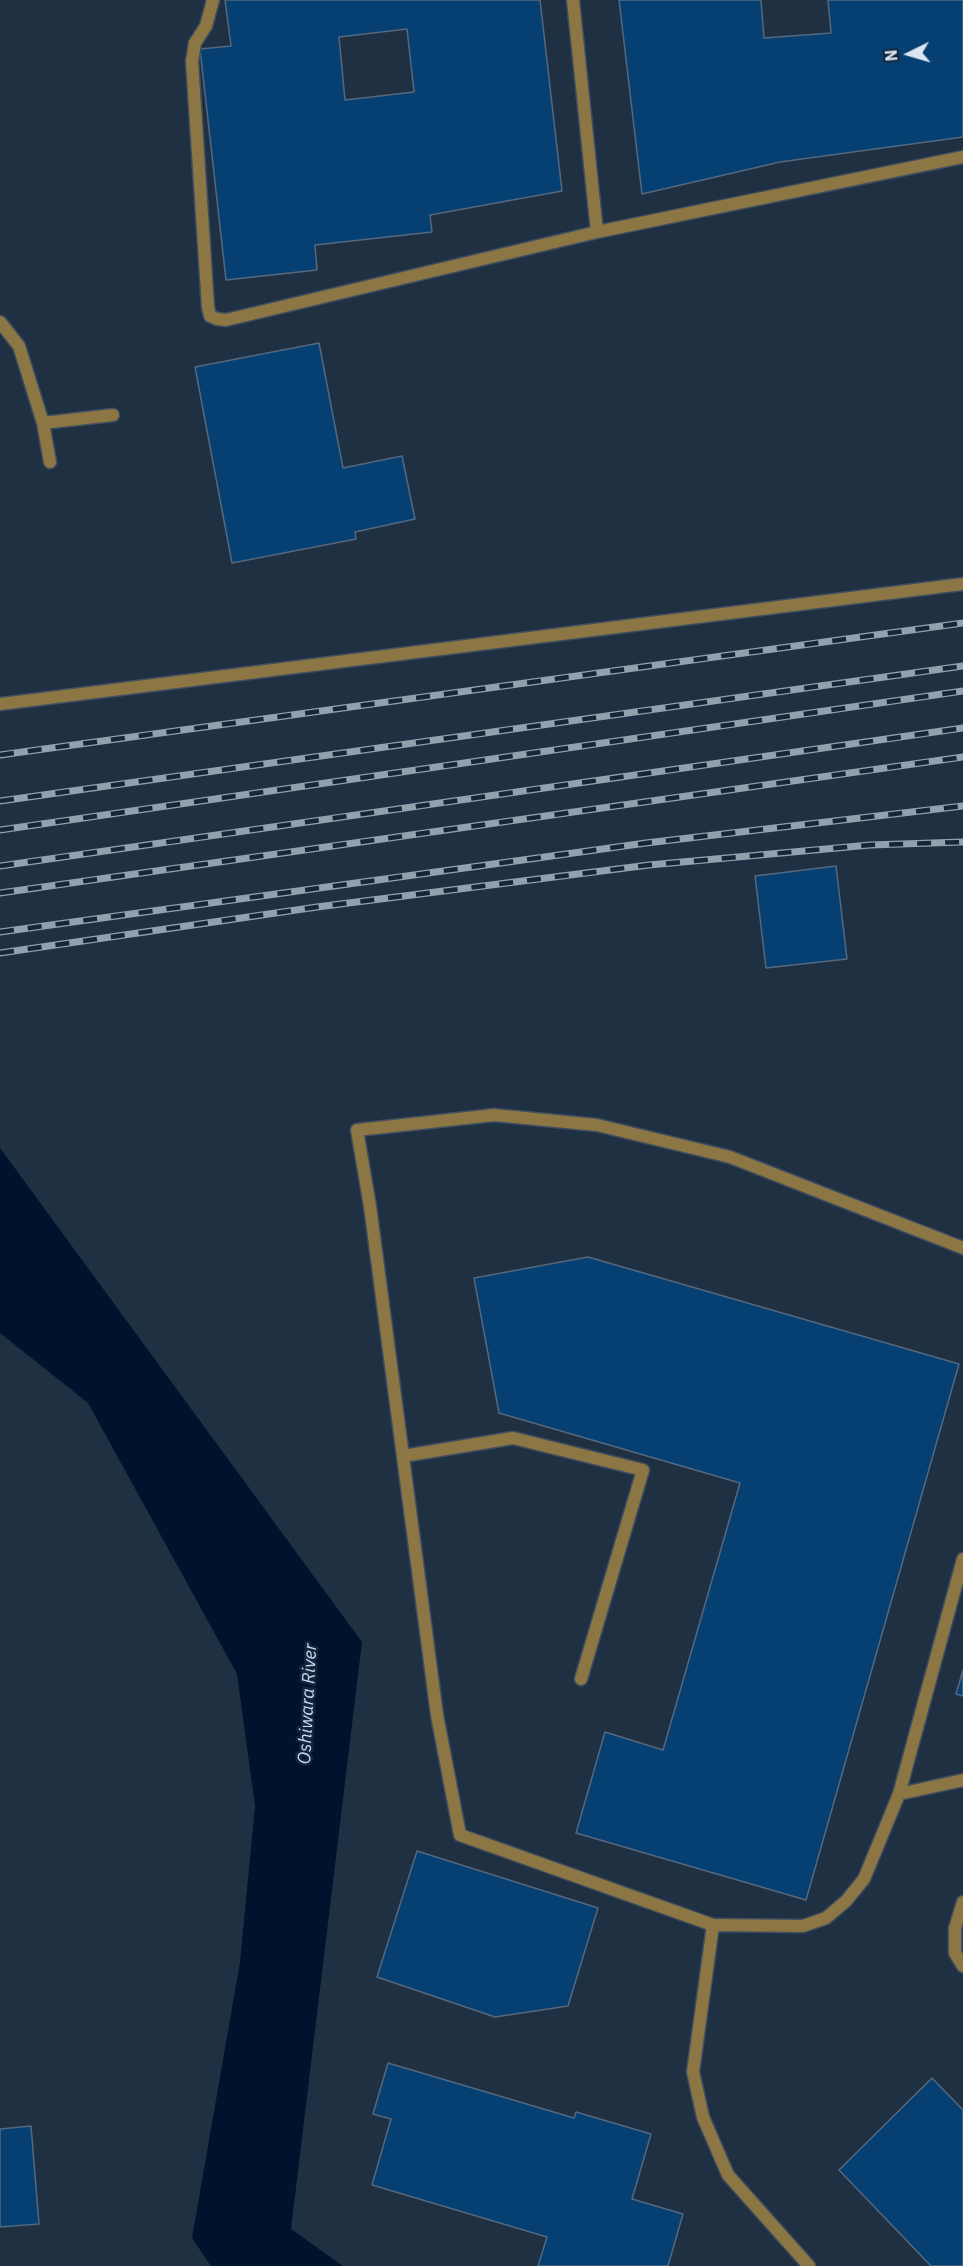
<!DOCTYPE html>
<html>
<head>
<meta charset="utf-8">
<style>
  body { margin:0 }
  #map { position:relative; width:963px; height:2266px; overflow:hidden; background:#203043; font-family:"IBM Plex Sans",sans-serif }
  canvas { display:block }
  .north { position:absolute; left:879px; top:24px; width:60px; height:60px; -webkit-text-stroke:4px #162638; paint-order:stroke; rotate:265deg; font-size:16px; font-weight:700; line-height:24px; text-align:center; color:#dae5f1 }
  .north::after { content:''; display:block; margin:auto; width:21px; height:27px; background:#dae5f1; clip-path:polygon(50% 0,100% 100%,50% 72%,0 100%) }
</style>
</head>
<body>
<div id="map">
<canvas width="963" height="2266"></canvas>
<div class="north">N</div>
</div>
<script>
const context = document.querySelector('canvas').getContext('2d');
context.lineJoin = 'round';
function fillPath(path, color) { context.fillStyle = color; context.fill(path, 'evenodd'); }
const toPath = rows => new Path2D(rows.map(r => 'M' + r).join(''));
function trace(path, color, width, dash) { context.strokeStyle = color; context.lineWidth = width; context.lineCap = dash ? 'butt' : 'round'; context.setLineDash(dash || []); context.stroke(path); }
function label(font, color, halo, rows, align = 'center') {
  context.font = font + ' "IBM Plex Sans",sans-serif'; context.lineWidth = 5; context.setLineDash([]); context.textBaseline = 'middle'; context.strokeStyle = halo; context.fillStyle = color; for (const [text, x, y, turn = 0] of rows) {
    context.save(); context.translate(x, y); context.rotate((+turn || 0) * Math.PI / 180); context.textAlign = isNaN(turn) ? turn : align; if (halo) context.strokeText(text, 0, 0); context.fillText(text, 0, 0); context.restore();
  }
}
fillPath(toPath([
  [0,1148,362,1642,291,2229,343,2266,211,2266,192,2238,240,1962,255,1806,237,1674,88,1403,0,1333]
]), '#00132d');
const building = toPath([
  [225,0,540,0,562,191,430,215,432,232,315,245,317,270,226,280,200,49,231,46,225,0],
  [407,29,414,92,345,100,339,37,407,29],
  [619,0,761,0,764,38,831,33,828,0,963,0,963,137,780,162,642,194,619,0],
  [319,343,343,468,402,456,415,519,355,532,356,539,232,563,195,367,319,343],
  [836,866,847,959,766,968,755,876,836,866],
  [588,1257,959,1364,806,1900,576,1833,605,1732,663,1750,740,1483,499,1413,474,1278,588,1257],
  [963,1670,963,1696,956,1694,963,1670],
  [417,1851,598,1908,568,2006,495,2017,377,1977,417,1851],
  [388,2063,574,2118,576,2112,651,2134,632,2199,683,2214,668,2266,538,2266,547,2237,372,2185,391,2119,373,2114,388,2063],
  [932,2078,963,2110,963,2266,931,2266,839,2170,932,2078],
  [31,2126,39,2224,0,2227,0,2129,31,2126]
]);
fillPath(building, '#064073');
trace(building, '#55687d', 1.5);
const lane = toPath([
  [213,0,206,26,195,43,192,61,208,307,210,316,217,319,226,320,597,232,963,157],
  [573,0,597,232],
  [0,704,963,584],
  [403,1456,513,1438,643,1470,581,1679],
  [713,1925,460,1835,437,1715,370,1206,357,1130,494,1115,597,1125,730,1157,963,1248]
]);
const street = toPath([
  [0,322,19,346,43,423,113,415],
  [43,423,50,462],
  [899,1794,963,1780],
  [963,1902,955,1928,955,1953,963,1966],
  [809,2266,728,2175,703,2117,693,2072,713,1925,803,1926,826,1918,846,1901,864,1879,899,1794,963,1559]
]);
trace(lane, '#3e4d5f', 15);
trace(street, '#3e4d5f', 15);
trace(lane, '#8c7643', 12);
trace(street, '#8c7643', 12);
const rail = toPath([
  [0,755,963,623],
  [0,801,963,666],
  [0,830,963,691],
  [0,866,963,728],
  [0,893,963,757],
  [0,932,646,843,963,806],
  [0,953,317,907,649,865,870,845,963,842]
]);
trace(rail, '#93a0ae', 7);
trace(rail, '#162638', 4.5, [14]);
label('italic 18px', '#bfdbfb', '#162638', [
  ["Oshiwara River",308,1704,-87]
]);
</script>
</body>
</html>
